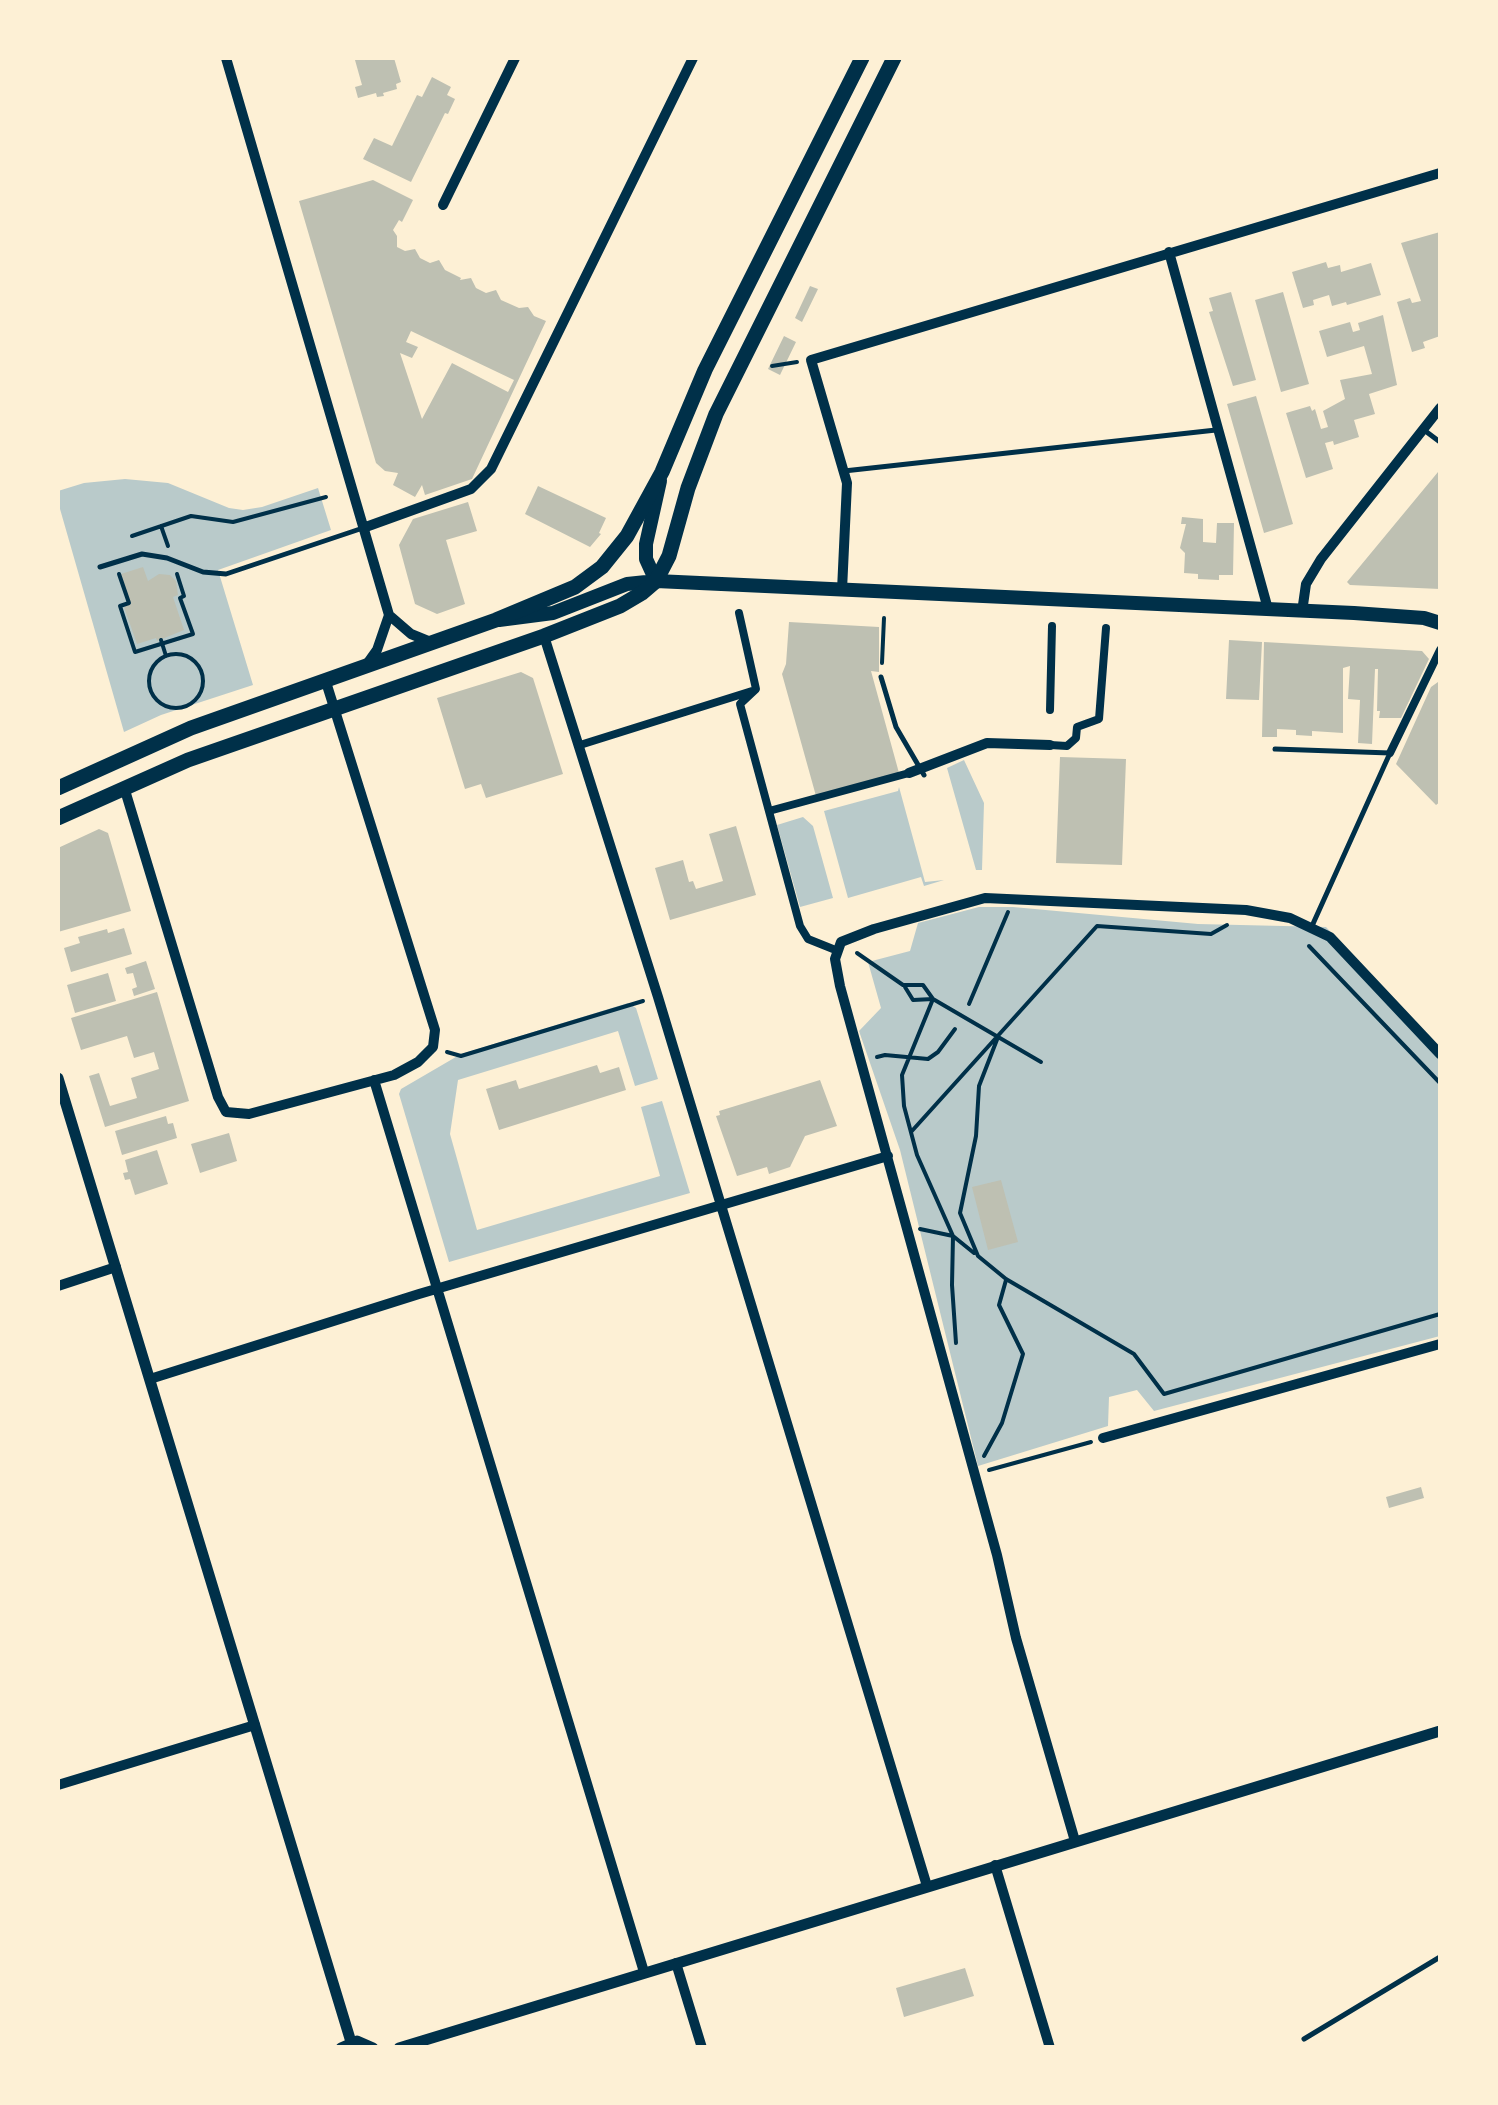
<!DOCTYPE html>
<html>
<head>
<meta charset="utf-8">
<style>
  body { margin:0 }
  #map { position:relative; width:1498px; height:2105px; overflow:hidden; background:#fdf0d5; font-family:Merriweather,serif }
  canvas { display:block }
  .frame { position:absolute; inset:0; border:60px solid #fdf0d5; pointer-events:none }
</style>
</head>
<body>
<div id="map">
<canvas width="1498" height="2105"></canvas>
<div class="frame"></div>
</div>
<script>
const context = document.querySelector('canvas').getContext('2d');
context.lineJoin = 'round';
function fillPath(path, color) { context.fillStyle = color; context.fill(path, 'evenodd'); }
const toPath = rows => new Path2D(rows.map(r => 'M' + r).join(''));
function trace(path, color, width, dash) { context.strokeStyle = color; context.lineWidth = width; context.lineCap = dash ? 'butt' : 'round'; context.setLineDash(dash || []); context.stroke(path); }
fillPath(toPath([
  [125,479,168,483,229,508,243,510,262,507,318,488,331,530,218,570,253,685,161,715,124,732,58,502,58,491,84,483],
  [964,760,984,803,982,870,976,870,947,768],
  [899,787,925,882,944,880,924,886,921,877,848,898,824,811,898,791],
  [803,817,813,826,833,898,800,907,777,825],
  [979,907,1013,907,1198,924,1326,927,1440,1052,1440,1336,1154,1411,1137,1390,1109,1397,1108,1426,978,1466,900,1150,859,1031,881,1008,868,962,910,951,918,923],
  [628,1003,636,1008,658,1079,635,1086,618,1031,458,1080,450,1134,477,1230,660,1176,641,1107,662,1101,690,1193,449,1262,399,1094,401,1089,461,1054]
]), '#b9caca');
fillPath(toPath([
  [364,58,394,58,401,82,396,84,397,89,383,93,384,96,377,97,376,93,358,98,355,87,362,85,355,60],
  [432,77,451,87,447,95,455,99,448,114,445,113,411,182,363,159,374,138,392,146,417,95,422,97],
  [373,180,413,200,402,222,399,220,393,230,397,236,397,247,405,251,415,249,420,258,430,263,439,260,445,270,461,278,460,280,471,278,476,288,486,293,496,290,501,300,519,308,528,307,534,316,546,321,472,479,425,495,422,485,415,497,393,485,398,473,385,471,376,463,299,201],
  [411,331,514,380,508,392,452,363,422,419,400,353,412,358,418,347,406,342],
  [1440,232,1440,336,1423,342,1425,348,1412,352,1397,302,1410,298,1412,303,1421,301,1401,243],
  [1326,262,1328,268,1340,265,1341,272,1371,263,1381,295,1347,305,1346,302,1332,306,1329,295,1313,300,1314,305,1303,308,1292,272],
  [810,286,818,289,802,322,795,318],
  [1231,292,1256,380,1233,386,1209,312,1213,311,1209,298],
  [1283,292,1309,384,1281,392,1255,300],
  [1383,315,1397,385,1369,394,1375,414,1354,420,1359,437,1334,445,1333,441,1325,443,1333,469,1306,478,1286,413,1310,406,1312,411,1315,409,1321,429,1328,427,1323,411,1345,399,1340,380,1372,374,1364,346,1327,357,1319,331,1350,322,1353,332,1360,330,1358,323],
  [784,336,796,342,780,375,768,369],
  [1256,396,1293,524,1264,533,1227,404],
  [1438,472,1440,474,1440,589,1350,585,1347,582],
  [538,486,606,518,599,533,601,534,590,547,525,514],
  [468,502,477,531,446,540,465,604,437,614,415,604,399,545,413,519],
  [1182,517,1203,519,1203,542,1216,543,1217,523,1234,523,1233,575,1219,575,1219,580,1198,579,1198,574,1184,573,1185,553,1180,548,1186,524,1181,524],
  [143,567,148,581,159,574,170,575,176,581,178,595,173,597,184,630,157,641,156,638,137,644,124,607,131,604,121,574],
  [789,622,879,627,879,672,871,671,899,773,816,796,782,674,786,664],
  [1229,640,1262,642,1259,700,1226,699],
  [1264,642,1422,651,1429,659,1401,718,1379,718,1380,711,1377,711,1378,669,1375,669,1372,744,1358,743,1360,700,1348,699,1350,666,1343,668,1343,733,1312,731,1312,736,1296,735,1296,730,1277,729,1277,737,1262,737],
  [521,672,533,678,563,774,486,798,481,784,465,789,437,698],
  [1438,682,1440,682,1440,802,1436,805,1396,764,1431,687],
  [1060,757,1126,759,1122,865,1056,863],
  [736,826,756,895,670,920,655,868,683,860,689,882,693,881,696,889,723,881,709,834],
  [99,829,108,833,131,911,58,932,58,848],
  [124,928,132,954,71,972,64,948,80,943,78,937,107,929,108,933],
  [146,961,155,989,134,996,132,989,137,987,133,973,127,974,125,968],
  [108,973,116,1001,75,1013,67,985],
  [157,992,189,1101,105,1127,89,1076,99,1073,110,1106,137,1098,131,1078,159,1069,154,1052,134,1058,127,1036,81,1050,71,1018],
  [597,1065,600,1073,619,1067,626,1090,499,1130,486,1089,516,1080,519,1089],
  [820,1080,837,1126,805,1136,790,1167,769,1174,767,1167,737,1176,716,1116,720,1115,719,1111],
  [166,1116,168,1124,173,1123,177,1138,122,1155,115,1131],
  [229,1133,237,1161,200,1173,191,1144],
  [157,1150,168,1184,135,1195,130,1179,125,1180,123,1173,128,1172,125,1160],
  [1001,1180,1018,1242,988,1250,972,1187],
  [1421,1487,1424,1498,1389,1508,1386,1497],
  [965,1968,974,1996,904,2017,896,1988]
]), '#bec0b2');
trace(toPath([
  [772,366,797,362],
  [161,526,168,546],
  [132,536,191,516,233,522,326,497],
  [119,574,129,603,120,606,135,652,193,634,180,598,184,596,177,574],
  [161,640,166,656],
  '149 681a27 27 0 1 1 54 0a27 27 0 1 1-54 0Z',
  [882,663,884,618],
  [1309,946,1440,1083],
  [857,953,903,985,923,985,933,999,1041,1062],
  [905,987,913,1000,933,999],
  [933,999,902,1075,904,1106,917,1155,953,1236,952,1285,956,1343],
  [969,1004,1008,912],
  [998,1037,979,1086,976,1136,960,1213,978,1256,1006,1279,1134,1354,1164,1394,1440,1314],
  [447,1052,461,1056,643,1001],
  [877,1057,885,1055,928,1059,938,1052,955,1029],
  [911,1132,1097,926,1211,934,1227,925],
  [920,1229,953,1236,974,1253],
  [984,1456,1002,1423,1023,1354,999,1305,1006,1280],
  [989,1470,1091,1442]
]), '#003049', 4);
trace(toPath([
  [1424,430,1440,442],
  [844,471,1216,430],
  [100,567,142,554,167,558,203,572,226,574,363,528],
  [881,677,896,727,924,775],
  [1275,749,1390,753,1312,926],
  [1304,2039,1440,1957]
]), '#003049', 5);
trace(toPath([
  [739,613,756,689,740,704,800,926,808,939,838,951],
  [1050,710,1052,626],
  [580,745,752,691],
  [1050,745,1067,746,1076,738,1077,727,1099,719,1106,628],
  [1390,753,1440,650],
  [769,811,909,773]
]), '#003049', 8);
trace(toPath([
  [226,58,389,615,411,634,433,643],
  [443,205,515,58],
  [1169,252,1268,609],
  [363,528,471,489,491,469,693,58],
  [842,590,847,483,811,360,1440,173],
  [1302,612,1306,584,1321,559,1440,408],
  [544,636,658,997,927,1886],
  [367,664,377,650,389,615],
  [909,773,987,743,1050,745],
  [124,787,218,1097,226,1112,249,1114,394,1075,418,1062,433,1047,435,1030,326,682],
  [374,1080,644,1972],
  [58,1286,116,1267],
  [150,1379,419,1294,888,1156],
  [1103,1438,1440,1344],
  [58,1785,255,1725],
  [1075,1841,1016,1638,997,1555,840,986,835,959,841,942,874,929,985,898,1246,910,1290,918,1330,937,1440,1054],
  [995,1865,1050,2048],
  [676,1963,702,2048]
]), '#003049', 10);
trace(toPath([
  [58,1078,351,2042],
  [341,2048,357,2041,373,2048],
  [399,2048,1440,1731]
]), '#003049', 11);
trace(toPath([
  [656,581,646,559,646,544,660,481],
  [499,620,553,613,627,584,656,581,1354,613,1424,618,1440,623]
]), '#003049', 14);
trace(toPath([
  [58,788,191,728,496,620,575,587,602,567,627,536,662,472,705,370,862,58],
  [58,818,188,760,544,636,620,606,642,593,656,581,669,556,688,488,716,414,894,58]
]), '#003049', 15);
</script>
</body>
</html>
